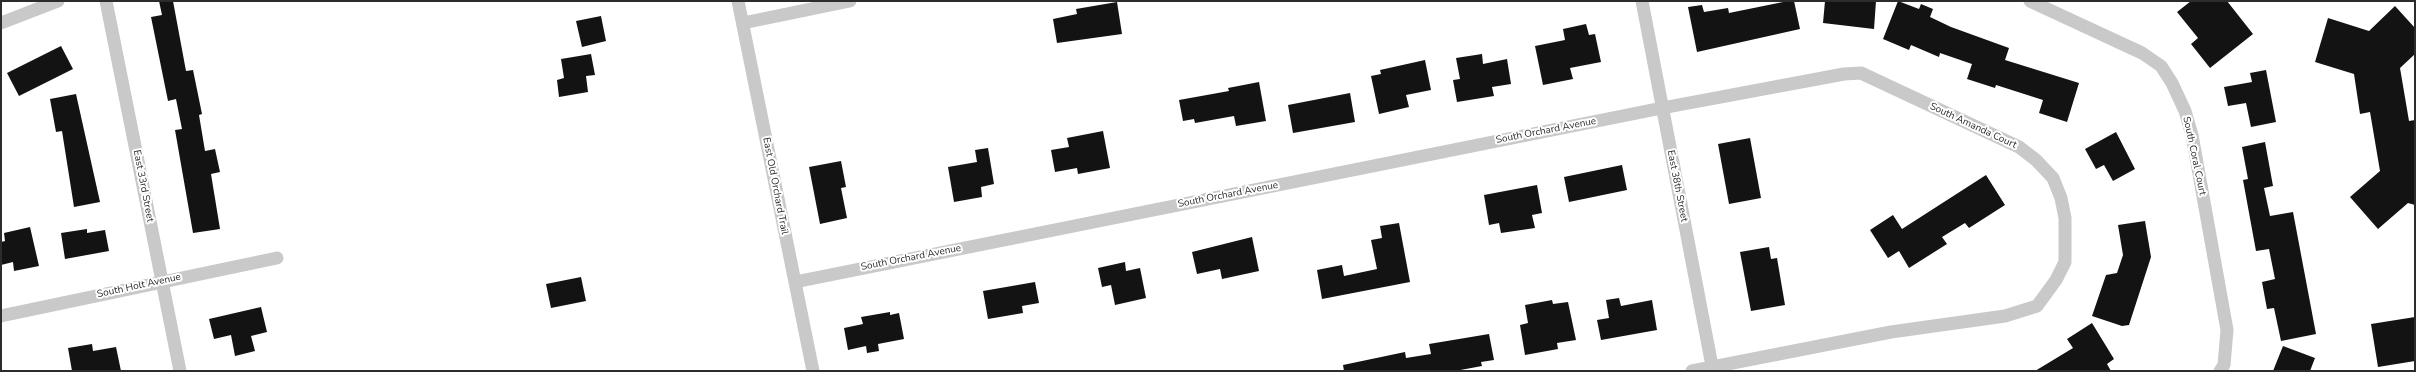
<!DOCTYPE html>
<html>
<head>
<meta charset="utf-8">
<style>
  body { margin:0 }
  #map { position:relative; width:2416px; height:372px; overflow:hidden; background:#fff; font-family:"Nunito Sans",sans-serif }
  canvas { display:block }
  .frame { position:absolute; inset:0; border:2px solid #2c2c2c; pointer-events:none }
</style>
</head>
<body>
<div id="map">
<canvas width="2416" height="372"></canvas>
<div class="frame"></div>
</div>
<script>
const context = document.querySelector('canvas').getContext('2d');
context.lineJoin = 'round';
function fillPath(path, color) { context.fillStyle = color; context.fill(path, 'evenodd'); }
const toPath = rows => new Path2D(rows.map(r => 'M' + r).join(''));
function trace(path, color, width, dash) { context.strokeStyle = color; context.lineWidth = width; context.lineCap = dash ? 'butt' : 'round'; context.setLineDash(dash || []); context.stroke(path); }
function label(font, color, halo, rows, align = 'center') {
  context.font = font + ' "Nunito Sans",sans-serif'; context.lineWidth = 4; context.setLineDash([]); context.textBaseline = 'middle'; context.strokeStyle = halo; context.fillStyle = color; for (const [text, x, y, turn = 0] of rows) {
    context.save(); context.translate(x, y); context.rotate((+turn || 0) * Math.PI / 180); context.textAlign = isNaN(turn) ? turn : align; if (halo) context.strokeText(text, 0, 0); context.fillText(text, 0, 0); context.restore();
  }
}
fillPath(toPath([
  [159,1,173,1,186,71,193,70,202,114,199,115,205,151,215,149,220,172,211,174,220,229,193,233,175,130,182,129,176,99,168,101,151,17,162,15],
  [1788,1,1794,1,1800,29,1697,52,1688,7,1702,5,1704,12,1728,8,1729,13],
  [1825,1,1876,1,1874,29,1823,23],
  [1898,1,1919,9,1921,4,1933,9,1930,17,1951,27,2009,48,2005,60,2079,83,2067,122,2039,113,2043,100,1996,85,1995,88,1967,79,1972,64,1940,53,1939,57,1911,45,1909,50,1883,39],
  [2191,1,2227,1,2253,34,2210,68,2191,44,2198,38,2177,12],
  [1117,2,1122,34,1057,43,1053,19,1077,14,1076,9],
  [2395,6,2415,28,2415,54,2400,68,2409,121,2415,120,2415,205,2408,203,2378,229,2350,197,2380,171,2370,112,2360,114,2354,74,2315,62,2328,18,2369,31],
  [601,16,606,41,582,47,576,21],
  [1586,24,1589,35,1595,34,1601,62,1570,68,1573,79,1543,85,1535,46,1565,40,1563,29],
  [61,46,73,69,19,96,7,73],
  [591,54,595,75,586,76,588,92,559,97,557,80,564,78,561,59],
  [1482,54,1483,64,1507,59,1511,84,1492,87,1494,96,1457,102,1453,80,1460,79,1456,58],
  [1425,60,1431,90,1406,95,1409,107,1379,114,1371,76,1381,74,1380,70],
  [2266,70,2276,122,2251,127,2246,103,2228,106,2224,87,2252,82,2250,73],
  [1259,82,1266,121,1236,126,1234,116,1195,123,1194,119,1183,121,1179,100,1229,91,1228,88],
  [1350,93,1355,122,1293,133,1288,105],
  [76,94,100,202,74,207,62,131,56,132,50,99],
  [1103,131,1110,168,1078,174,1077,168,1055,172,1051,150,1069,147,1067,138],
  [2116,132,2135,169,2113,181,2104,165,2096,169,2085,149],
  [1750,138,1761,198,1729,204,1718,144],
  [2265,142,2273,186,2264,188,2270,216,2293,212,2316,334,2281,341,2274,308,2267,309,2262,282,2275,279,2269,249,2256,251,2243,180,2248,179,2242,147],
  [988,148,994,184,981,187,982,197,954,202,948,167,977,162,975,150],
  [841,161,846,187,841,188,847,218,820,224,809,167],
  [1622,165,1627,190,1569,202,1564,177],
  [1986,175,2005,205,1969,228,1965,223,1942,237,1947,244,1909,268,1899,251,1888,258,1870,230,1893,215,1902,229],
  [1537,185,1542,213,1532,215,1535,228,1501,233,1499,223,1489,225,1484,195],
  [2145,221,2151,257,2129,325,2122,326,2092,316,2106,275,2117,273,2123,255,2118,225],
  [1399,223,1410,282,1322,299,1317,270,1342,265,1344,276,1377,269,1371,240,1382,238,1380,226],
  [30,227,39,266,14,271,13,262,1,265,1,242,5,241,4,233],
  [87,229,87,233,105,230,109,251,65,259,61,233],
  [1252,237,1259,271,1222,279,1220,269,1197,274,1192,252],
  [1769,247,1771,259,1777,258,1785,305,1751,311,1740,252],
  [1125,262,1126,271,1140,268,1146,298,1115,305,1111,285,1102,287,1098,268],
  [581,277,586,301,551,308,546,284],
  [1035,282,1039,303,1022,306,1023,313,988,319,983,291],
  [1619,298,1621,306,1652,300,1657,330,1601,340,1597,320,1609,318,1606,300],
  [1552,300,1553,304,1568,302,1576,340,1557,343,1558,349,1525,355,1520,325,1528,323,1525,305],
  [261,307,267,332,251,336,255,351,235,356,231,335,214,339,209,319],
  [890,312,890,315,899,313,904,339,878,344,879,351,867,353,866,346,848,350,844,328,863,324,861,317],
  [2415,317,2415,361,2378,367,2371,324],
  [2092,323,2114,359,2107,364,2111,371,2035,371,2073,348,2067,339],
  [1489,334,1494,360,1481,362,1482,366,1455,371,1344,371,1343,365,1405,352,1406,358,1431,354,1429,344],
  [92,344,93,351,116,347,121,371,72,371,68,348],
  [2283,346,2315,358,2310,371,2273,371]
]), '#131313');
trace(toPath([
  [106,1,180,371],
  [738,1,813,371],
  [1642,1,1713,371],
  [2030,1,2142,53,2161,66,2172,83,2185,111,2192,135,2227,330,2224,365,2220,371],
  [1,23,58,1],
  [743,23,850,1],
  [795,282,1662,108,1844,74,1861,73,2019,147,2036,160,2053,178,2061,198,2065,218,2065,262,2056,280,2037,306,2005,316,1891,332,1692,371],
  [1,316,277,258]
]), '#c9c9c9', 13);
label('10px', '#2c2c2c', '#fff', [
  ["South Amanda Court",1973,126,25],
  ["South Orchard Avenue",1546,131,-11],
  ["South Coral Court",2194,156,78],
  ["East 33rd Street",143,186,79],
  ["East Old Orchard Trail",775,186,79],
  ["East 38th Street",1677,186,79],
  ["South Orchard Avenue",1228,195,-11],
  ["South Orchard Avenue",911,258,-11],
  ["South Holt Avenue",139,286,-12]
]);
</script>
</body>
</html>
